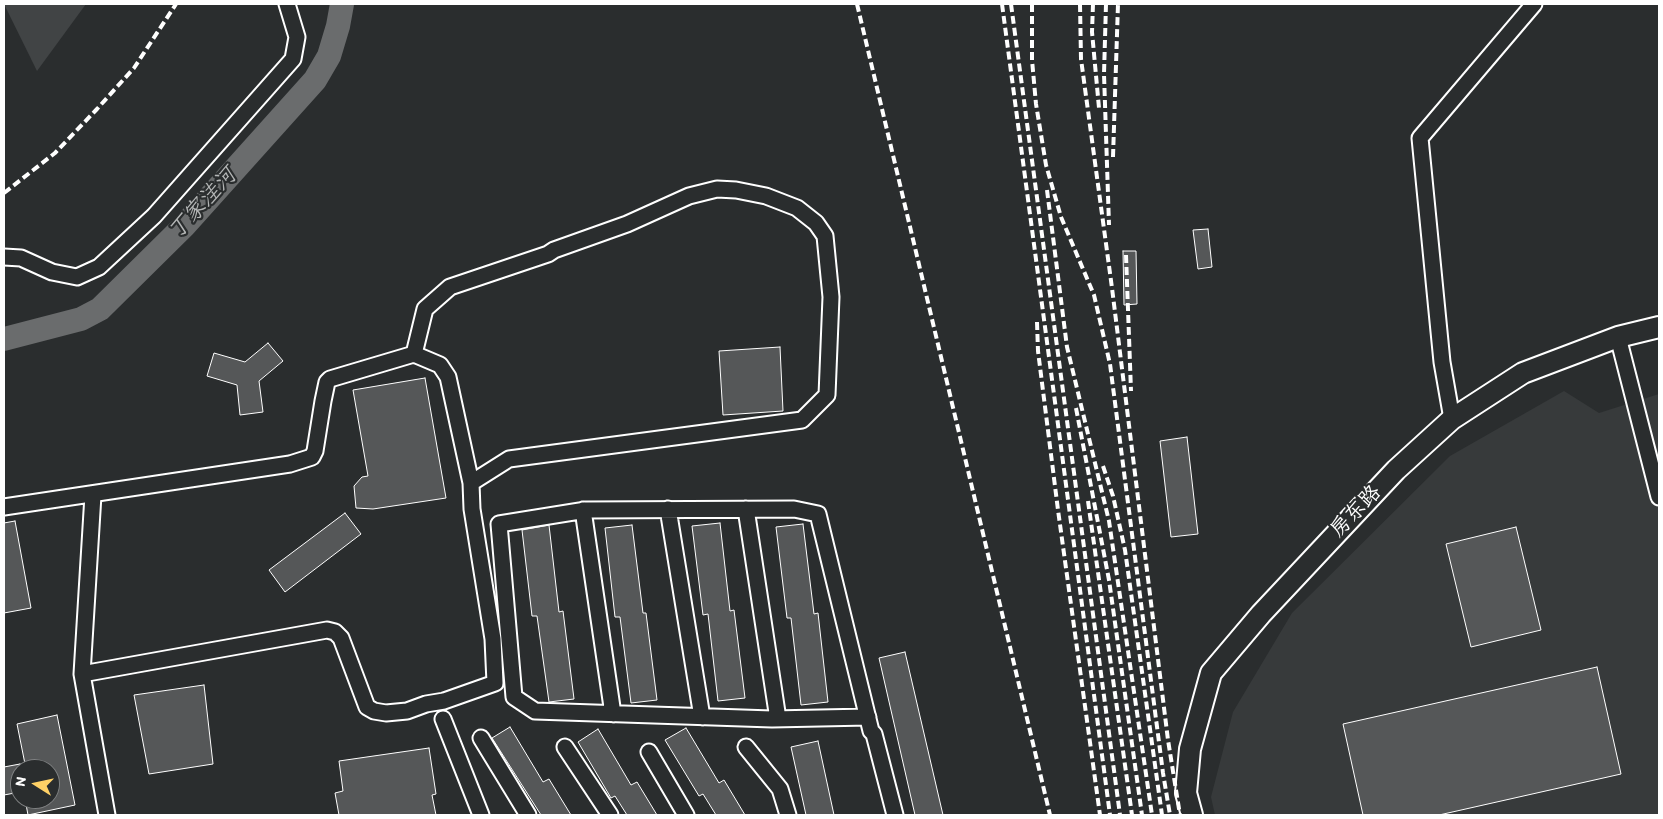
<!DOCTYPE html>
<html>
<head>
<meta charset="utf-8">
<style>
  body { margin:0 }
  #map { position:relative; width:1663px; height:819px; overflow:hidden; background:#2a2d2e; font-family:Itim,sans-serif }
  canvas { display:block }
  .frame { position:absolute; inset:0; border:5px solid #fff; pointer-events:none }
  .north { position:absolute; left:10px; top:759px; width:50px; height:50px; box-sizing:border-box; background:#2a2d2e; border:1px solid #7f8182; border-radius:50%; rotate:280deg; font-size:14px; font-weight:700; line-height:20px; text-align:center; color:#fff }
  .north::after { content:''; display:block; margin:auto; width:18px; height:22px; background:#ffd166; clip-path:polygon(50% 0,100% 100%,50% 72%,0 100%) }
</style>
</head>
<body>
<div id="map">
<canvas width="1663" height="819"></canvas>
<div class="frame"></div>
<div class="north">N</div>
</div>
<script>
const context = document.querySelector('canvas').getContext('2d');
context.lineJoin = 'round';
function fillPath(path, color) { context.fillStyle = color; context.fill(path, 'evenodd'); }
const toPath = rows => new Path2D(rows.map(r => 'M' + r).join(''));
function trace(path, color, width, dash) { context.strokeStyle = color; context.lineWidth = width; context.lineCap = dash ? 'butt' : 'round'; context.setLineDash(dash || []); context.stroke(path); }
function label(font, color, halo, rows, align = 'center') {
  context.font = font + ' Itim,"LXGW WenKai TC",sans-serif'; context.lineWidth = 4.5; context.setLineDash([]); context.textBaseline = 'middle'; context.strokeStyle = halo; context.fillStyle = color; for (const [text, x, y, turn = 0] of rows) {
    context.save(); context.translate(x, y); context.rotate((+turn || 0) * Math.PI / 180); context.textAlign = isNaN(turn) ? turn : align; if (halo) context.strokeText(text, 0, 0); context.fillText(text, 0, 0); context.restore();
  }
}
fillPath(toPath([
  [1564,391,1599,413,1659,394,1659,815,1215,815,1211,797,1233,712,1292,613,1450,456]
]), '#373a3b');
fillPath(toPath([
  [4,4,86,4,37,71]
]), '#414445');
trace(toPath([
  [4,339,81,319,100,309,184,226,315,80,329,56,338,26,342,4]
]), '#6a6c6d', 24);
const building = toPath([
  [1208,229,1212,267,1198,269,1193,230,1208,229],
  [1123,251,1136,251,1137,304,1124,305,1123,251],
  [268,343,283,361,259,381,263,412,240,415,237,385,207,376,214,353,245,362,268,343],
  [780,347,783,411,723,415,719,351,780,347],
  [425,378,446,498,373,509,356,508,354,486,362,477,368,476,353,390,425,378],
  [1187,437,1198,534,1171,537,1160,441,1187,437],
  [345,513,361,534,285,592,269,570,345,513],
  [15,521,31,608,4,613,4,523,15,521],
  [720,523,730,611,734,610,745,698,718,701,708,614,703,615,692,526,720,523],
  [803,524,814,614,818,613,828,702,801,705,791,618,787,618,776,527,803,524],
  [549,525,559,612,563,611,574,699,549,702,537,616,532,616,522,530,549,525],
  [632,525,643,613,646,613,657,700,631,703,620,617,615,617,605,528,632,525],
  [1516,527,1541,630,1471,647,1446,544,1516,527],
  [905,652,943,815,915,815,879,658,905,652],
  [1597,667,1621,774,1439,815,1363,815,1343,724,1597,667],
  [204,685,213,764,149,774,134,695,204,685],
  [57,715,75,805,28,815,25,799,50,799,50,769,26,769,17,724,57,715],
  [510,727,543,782,549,779,571,815,541,815,492,738,510,727],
  [686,728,719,783,724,780,745,815,716,815,703,794,699,796,665,740,686,728],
  [598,729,631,785,637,782,657,815,627,815,615,796,611,798,578,742,598,729],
  [818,741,834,815,806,815,791,747,818,741],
  [429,748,436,794,432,795,436,815,339,815,335,793,343,791,339,761,429,748],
  [20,764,20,792,4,795,4,767,20,764]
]);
fillPath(building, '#555758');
trace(building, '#fff', 1);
const minor = toPath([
  [4,257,21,258,52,272,77,277,99,267,154,216,293,59,297,37,287,4],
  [1618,337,1659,497],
  [414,354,425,309,450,287,548,254,554,250,627,224,689,196,717,189,736,190,766,196,797,208,816,223,825,236,831,297,827,395,802,420,509,459,471,483],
  [1452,419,1442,362,1420,138,1534,4],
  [93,495,82,674,107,815],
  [4,507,290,464,312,457,315,451,323,401,327,382,330,379,414,354,440,365,448,377,471,483,472,509,493,639,495,683,444,701,426,704,407,711,386,713,374,711,367,707,341,638,335,632,327,630,82,674],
  [668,509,702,717],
  [746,509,778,719],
  [583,510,613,714],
  [868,717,772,719,535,711,514,697,499,524,586,510,794,509,818,514,871,731,874,734,895,815],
  [443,719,481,815],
  [481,738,528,815],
  [565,747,610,815],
  [746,747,780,789,788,815],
  [649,752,686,815]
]);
const major = toPath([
  [1192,815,1186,793,1190,749,1211,673,1261,614,1396,470,1452,419,1523,373,1618,337,1659,327]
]);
trace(minor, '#fff', 19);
trace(major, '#fff', 24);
trace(minor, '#2a2d2e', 15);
trace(major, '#2a2d2e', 20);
trace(toPath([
  [857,4,1050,815],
  [1002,4,1110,815],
  [1011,4,1120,815],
  [1032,4,1032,60,1036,104,1046,165,1061,217,1094,295,1110,364,1163,773,1170,815],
  [1080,4,1081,59,1112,288,1168,740,1180,815],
  [1093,4,1092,32,1099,108],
  [1106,4,1104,74,1109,225],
  [1113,157,1118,4],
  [1047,190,1067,347,1109,521,1152,815],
  [4,193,55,153,97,109,134,68,176,4],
  [1126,255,1131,391],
  [1037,322,1038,351,1058,510,1100,815],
  [1076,408,1109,580,1142,815],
  [1103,466,1113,496,1125,550,1162,815],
  [1088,501,1132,815]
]), '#fff', 4, [8, 4]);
label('21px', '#fff', '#2a2d2e', [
  ["房东路",1356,512,-46]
]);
label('italic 22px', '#b4b6b6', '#2a2d2e', [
  ["丁家洼河",203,204,-47]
]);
</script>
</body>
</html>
